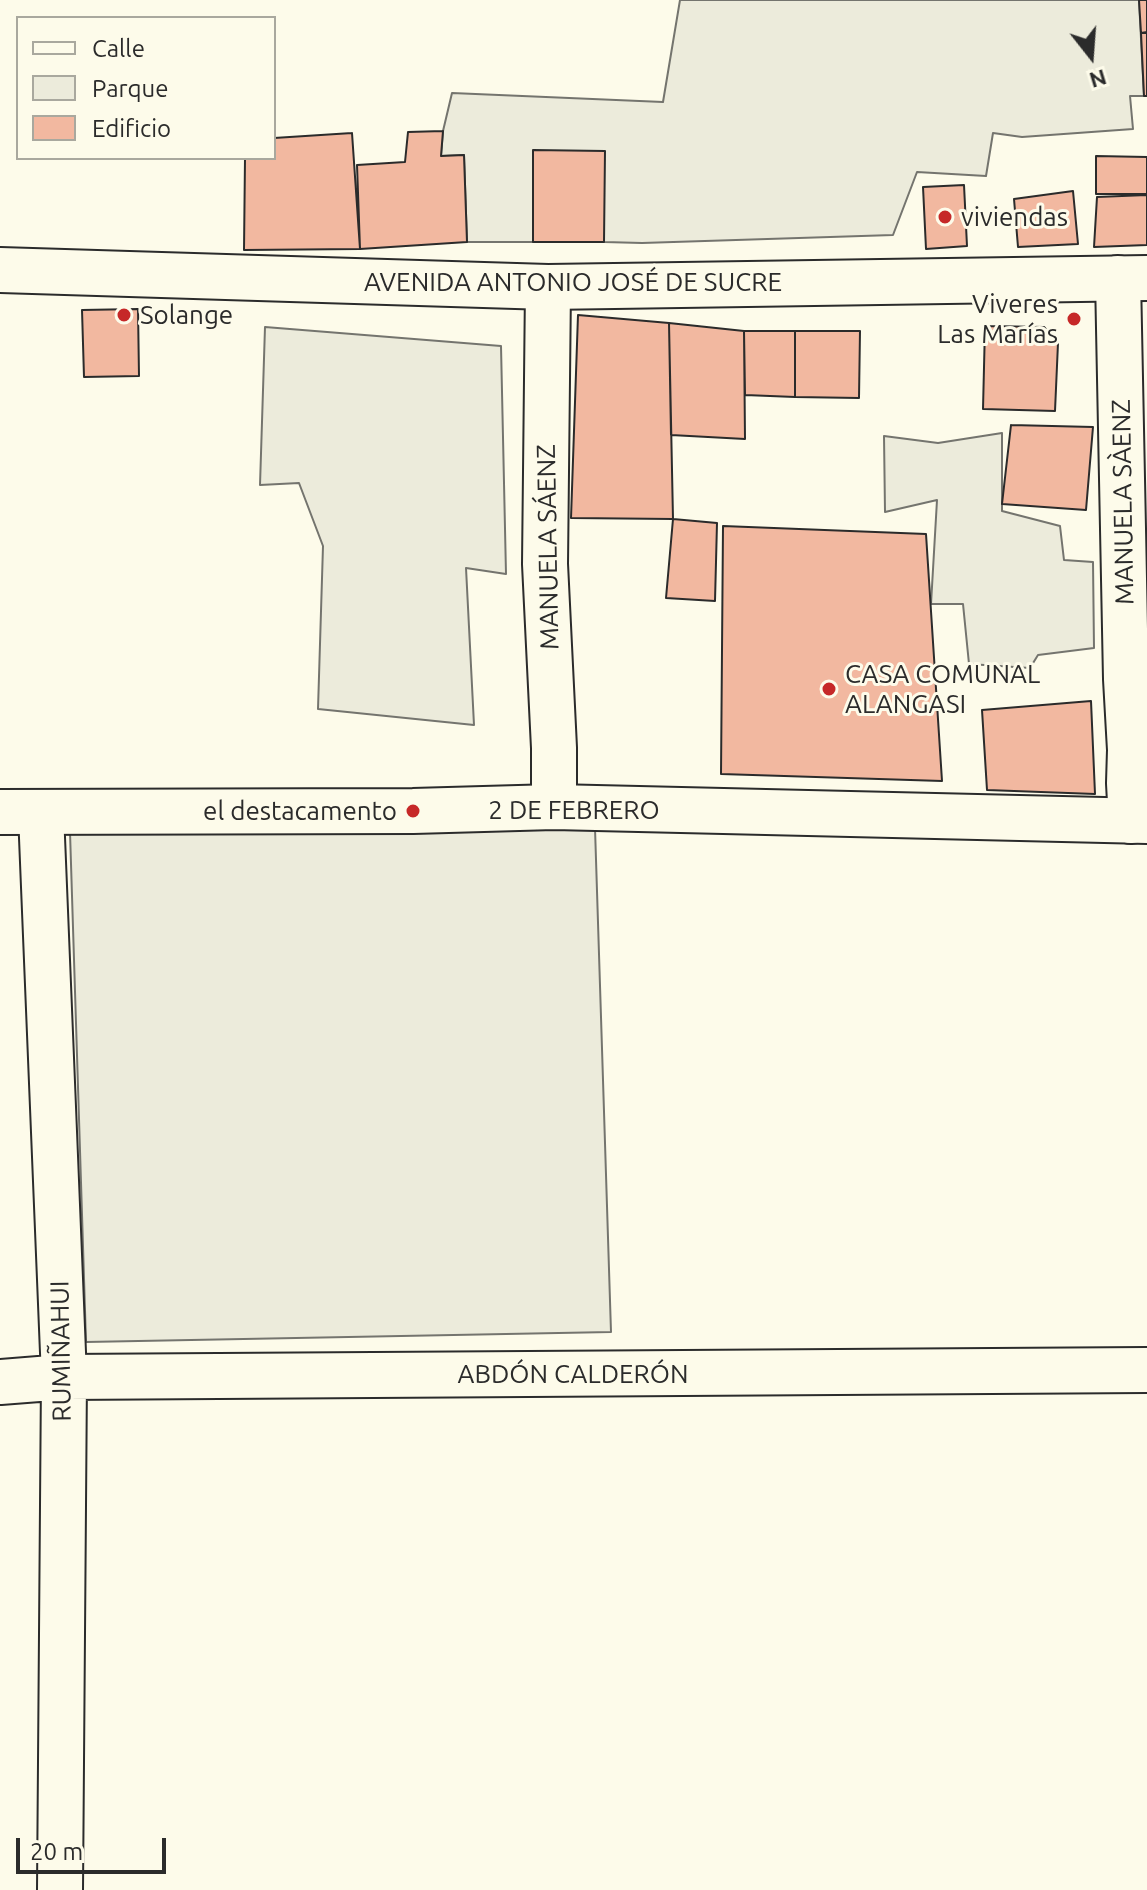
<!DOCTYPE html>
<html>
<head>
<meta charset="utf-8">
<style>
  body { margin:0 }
  #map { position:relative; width:1147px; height:1890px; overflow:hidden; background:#fdfbea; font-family:Ubuntu,sans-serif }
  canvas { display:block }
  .legend { position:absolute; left:16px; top:16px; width:260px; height:144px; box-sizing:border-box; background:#fdfbea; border:2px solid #a9a89e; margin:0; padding:10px 14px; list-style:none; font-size:24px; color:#2b2b2b }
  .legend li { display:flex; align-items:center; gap:16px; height:40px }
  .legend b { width:40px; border:2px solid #a9a89e }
  .north { position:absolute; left:1051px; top:16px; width:80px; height:80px; -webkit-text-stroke:6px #fdfbea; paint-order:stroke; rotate:163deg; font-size:22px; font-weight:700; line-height:32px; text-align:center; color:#2b2b2b }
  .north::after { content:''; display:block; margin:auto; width:28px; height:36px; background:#2b2b2b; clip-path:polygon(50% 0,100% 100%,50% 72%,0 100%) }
  .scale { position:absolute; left:16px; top:1838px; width:150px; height:36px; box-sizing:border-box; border:4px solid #2b2b2b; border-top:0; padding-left:10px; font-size:24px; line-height:28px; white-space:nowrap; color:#2b2b2b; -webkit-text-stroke:6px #fdfbea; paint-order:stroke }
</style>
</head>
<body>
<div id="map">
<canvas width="1147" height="1890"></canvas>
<ul class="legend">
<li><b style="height:10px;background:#fdfbea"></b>Calle</li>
<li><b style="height:22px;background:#ecebdb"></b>Parque</li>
<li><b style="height:22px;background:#f2b8a0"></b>Edificio</li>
</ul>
<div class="north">N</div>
<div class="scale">20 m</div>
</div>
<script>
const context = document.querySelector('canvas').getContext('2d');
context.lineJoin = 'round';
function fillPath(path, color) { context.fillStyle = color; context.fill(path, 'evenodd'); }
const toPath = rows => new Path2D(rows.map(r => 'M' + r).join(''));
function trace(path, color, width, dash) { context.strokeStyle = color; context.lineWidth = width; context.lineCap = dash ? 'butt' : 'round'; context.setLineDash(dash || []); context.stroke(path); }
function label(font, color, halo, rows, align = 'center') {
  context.font = font + ' Ubuntu,sans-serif'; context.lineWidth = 6; context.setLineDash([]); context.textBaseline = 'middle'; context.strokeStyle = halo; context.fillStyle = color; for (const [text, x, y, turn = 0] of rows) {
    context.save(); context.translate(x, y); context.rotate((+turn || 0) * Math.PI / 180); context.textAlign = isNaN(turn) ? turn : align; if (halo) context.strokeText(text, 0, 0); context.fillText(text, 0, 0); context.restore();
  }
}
const green = toPath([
  [680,0,1139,0,1144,96,1130,96,1133,129,1022,137,993,133,986,176,917,172,893,235,642,243,604,242,604,151,533,242,467,242,464,155,441,156,443,131,452,93,663,102,680,0],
  [265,327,501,346,506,574,466,568,474,725,318,709,323,546,299,483,260,485,265,327],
  [1002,433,1002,511,1060,526,1064,560,1093,562,1094,648,1038,655,1030,668,969,664,963,604,931,604,937,500,885,512,884,436,938,443,1002,433],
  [595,828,611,1332,86,1342,70,832,595,828]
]);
fillPath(green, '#ecebdb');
trace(green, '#74746e', 2);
const building = toPath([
  [1139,0,1147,0,1147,32,1141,33,1139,0],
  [1141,33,1147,33,1147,96,1144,96,1141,33],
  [443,131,441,156,464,155,467,242,360,249,357,165,405,162,408,132,443,131],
  [352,133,360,249,244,250,245,158,274,158,274,138,352,133],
  [533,150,605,151,604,242,533,242,533,150],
  [1096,156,1147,157,1147,194,1096,194,1096,156],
  [964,185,967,246,926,249,923,187,964,185],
  [1073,191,1078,244,1018,247,1014,199,1073,191],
  [1147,195,1147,245,1094,247,1097,197,1147,195],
  [138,309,139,376,84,377,82,310,138,309],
  [578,315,669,323,673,519,571,518,578,315],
  [669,323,744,331,745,439,671,435,669,323],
  [985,326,1044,327,1058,343,1055,411,983,409,985,326],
  [744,331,795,331,795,397,745,395,744,331],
  [795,331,860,331,859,398,795,397,795,331],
  [1011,425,1093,427,1086,510,1002,504,1011,425],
  [673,519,717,523,715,601,666,598,673,519],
  [723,526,926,534,942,781,721,774,723,526],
  [1091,701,1095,794,987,790,982,710,1091,701]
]);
fillPath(building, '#f2b8a0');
trace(building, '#2b2b2b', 2);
const minor = toPath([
  [1118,278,1126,679,1130,750,1129,783,1131,821],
  [548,287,545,564,554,748,554,807],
  [41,813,64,1377,60,1890],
  [0,1382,64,1377,1147,1370]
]);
const secondary = toPath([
  [0,270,548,287,1147,278],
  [0,812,413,811,554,807,1147,821]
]);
trace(minor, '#2b2b2b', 48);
trace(secondary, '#2b2b2b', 48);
trace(minor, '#fdfbea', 44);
trace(secondary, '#fdfbea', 44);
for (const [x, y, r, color] of [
  [945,217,8,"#c62828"],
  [124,315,8,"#c62828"],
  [1074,319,8,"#c62828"],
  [829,689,8,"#c62828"],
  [413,811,8,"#c62828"]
]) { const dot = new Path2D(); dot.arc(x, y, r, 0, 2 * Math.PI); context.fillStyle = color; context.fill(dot); trace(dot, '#fdfbea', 3); }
label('26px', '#2b2b2b', '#fdfbea', [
  ["viviendas",961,217],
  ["Viveres",1058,304,"right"],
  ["Las Marías",1058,334,"right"],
  ["Solange",140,315],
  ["CASA COMUNAL",845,674],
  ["ALANGASI",845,704],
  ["el destacamento",397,811,"right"]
], 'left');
label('26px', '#2b2b2b', '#fdfbea', [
  ["AVENIDA ANTONIO JOSÉ DE SUCRE",573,282],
  ["MANUELA SÀENZ",1123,502,-91],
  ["MANUELA SÁENZ",548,547,-91],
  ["2 DE FEBRERO",574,810],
  ["RUMIÑAHUI",61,1351,-91],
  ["ABDÓN CALDERÓN",573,1374]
]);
</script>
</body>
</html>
